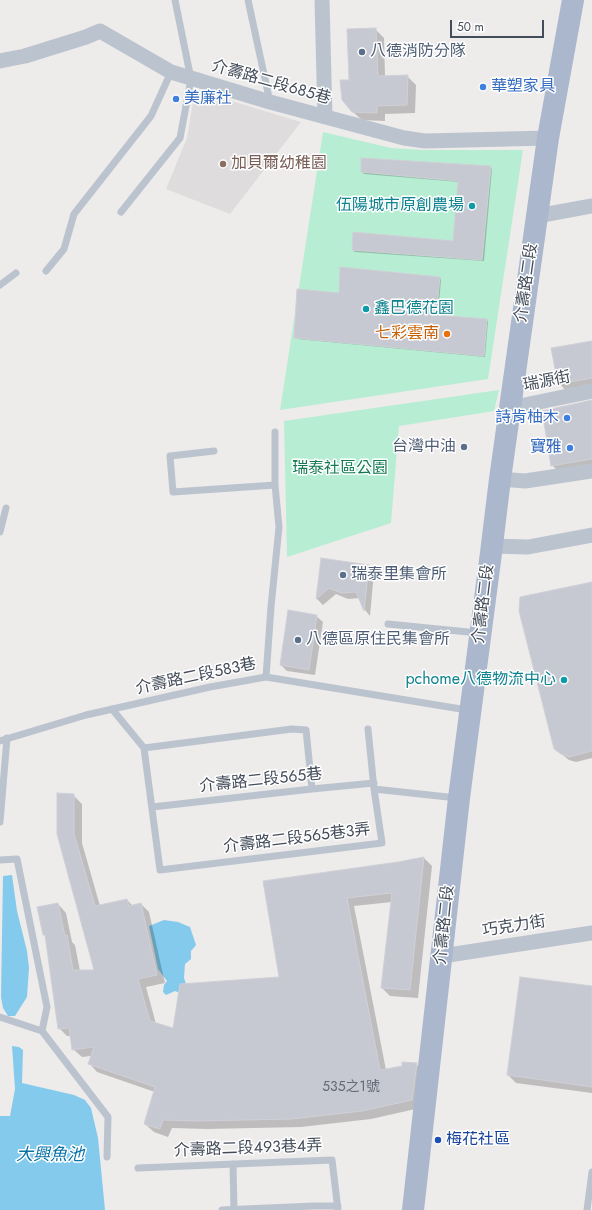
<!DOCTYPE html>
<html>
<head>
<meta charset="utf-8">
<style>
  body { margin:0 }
  #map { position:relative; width:592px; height:1210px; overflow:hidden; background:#eeebeb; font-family:Jost,sans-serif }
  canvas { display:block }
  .scale { position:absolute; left:450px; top:20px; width:94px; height:18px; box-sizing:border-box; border:2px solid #434c59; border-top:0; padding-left:5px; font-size:12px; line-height:14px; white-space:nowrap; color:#434c59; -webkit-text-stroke:3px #fff; paint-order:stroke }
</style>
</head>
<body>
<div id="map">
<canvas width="592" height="1210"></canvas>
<div class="scale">50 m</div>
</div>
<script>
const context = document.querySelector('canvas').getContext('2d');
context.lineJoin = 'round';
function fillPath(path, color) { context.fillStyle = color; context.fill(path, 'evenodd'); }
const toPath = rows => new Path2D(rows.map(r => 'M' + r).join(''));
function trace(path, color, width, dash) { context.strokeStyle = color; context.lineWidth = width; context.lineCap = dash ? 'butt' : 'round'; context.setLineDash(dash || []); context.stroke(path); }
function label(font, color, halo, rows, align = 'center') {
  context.font = font + ' Jost,"Noto Sans TC",sans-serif'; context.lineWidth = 3; context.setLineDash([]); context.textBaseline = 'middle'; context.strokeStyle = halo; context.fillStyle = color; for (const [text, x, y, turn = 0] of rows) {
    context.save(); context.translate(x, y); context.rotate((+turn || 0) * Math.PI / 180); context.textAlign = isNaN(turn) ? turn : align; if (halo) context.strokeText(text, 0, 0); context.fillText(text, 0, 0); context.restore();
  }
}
fillPath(toPath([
  [195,90,301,122,230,214,166,189,187,138]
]), '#dfdcdd');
fillPath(toPath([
  [323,132,391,148,423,150,523,150,488,379,280,410],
  [499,390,494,411,399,426,391,523,287,557,284,421]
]), '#b7eed3');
fillPath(toPath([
  [12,875,17,911,27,951,29,968,27,997,15,1016,8,1016,3,1008,1,997,3,876],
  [164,920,178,922,190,927,196,945,191,951,191,959,185,964,184,978,186,984,180,993,175,991,166,995,163,992,164,985,167,981,158,969,149,926],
  [12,1046,19,1047,23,1050,22,1083,74,1095,85,1100,91,1108,98,1138,105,1210,0,1210,0,1116,10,1116,15,1089]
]), '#83caec');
fillPath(toPath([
  [375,29,384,38,385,77,407,76,416,85,415,113,385,114,385,121,362,120,353,112,350,80],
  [490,167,492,169,484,261,355,252,353,250,454,242,459,182,364,174,362,172],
  [440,278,441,280,438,316,487,320,488,322,485,357,297,339,295,337,340,294],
  [592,342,592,387,567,392,559,383],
  [592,401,592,466,559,472,552,465],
  [321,560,368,566,374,572,370,616,365,610,359,598,348,599,336,594,323,605,317,599],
  [592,583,592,758,576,762,569,760,555,749],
  [316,616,323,622,315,675,287,671,281,665],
  [73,795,82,804,82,843,100,906,127,900,133,906,141,904,149,912,165,983,146,987,156,1024,174,1029,281,978,264,882,398,863,424,858,432,866,418,998,390,996,382,988,392,902,354,906,386,1070,416,1064,425,1073,420,1108,371,1119,301,1127,207,1129,172,1128,168,1137,154,1132,145,1124,155,1092,97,1072,89,1063,91,1056,82,1057,73,1049,72,1036,67,1036,59,1028,46,937,44,935,58,904,66,913,72,942,75,945,80,971,96,971,58,834],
  [592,987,592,1093,516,1083,508,1075]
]), '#0003');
const building = toPath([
  [376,28,378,76,408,75,407,105,377,106,377,113,352,112,342,100,340,80,349,80,347,29,376,28],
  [361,158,491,166,482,260,352,250,353,232,453,241,458,181,361,172,361,158],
  [340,267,440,277,436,315,487,319,484,356,294,338,297,289,339,293,340,267],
  [592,341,592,378,558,384,551,348,592,341],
  [592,400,592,459,551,466,542,411,592,400],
  [321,558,369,565,364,611,356,592,341,593,329,588,316,599,321,558],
  [592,582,592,751,569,757,561,754,554,749,519,611,520,597,592,582],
  [288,610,317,615,309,670,280,665,288,610],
  [57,793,74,794,74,834,95,906,127,899,129,906,141,903,157,975,138,979,150,1021,173,1028,180,984,279,977,263,881,398,862,424,857,410,990,381,988,392,893,347,898,380,1070,402,1066,402,1062,417,1063,412,1100,362,1111,292,1119,198,1121,163,1120,160,1129,144,1124,155,1087,88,1064,94,1047,72,1050,69,1028,58,1029,45,935,43,935,37,907,58,903,65,936,67,935,73,970,94,970,57,834,57,793],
  [520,977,592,986,592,1087,507,1075,520,977]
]);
fillPath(building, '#c7c9d2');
trace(building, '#cfd0d7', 1);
trace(toPath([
  [248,0,270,102],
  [121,212,180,138,191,79,175,0],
  [46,271,64,249,74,214,151,116,171,72],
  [0,285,16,273],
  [214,451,170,456,173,492,275,485],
  [0,532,6,508],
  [388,624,478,633],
  [266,677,271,607,279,527,275,485,275,432],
  [112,709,144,748],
  [0,741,86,715,210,687,266,677,467,710],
  [144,748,160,870,382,843,374,789,368,729],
  [144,748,292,729,306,730,312,789],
  [374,789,457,798],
  [152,807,312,789,374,783],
  [0,822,7,738],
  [0,860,17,859,47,1007,42,1031],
  [0,1017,42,1031,108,1117,107,1157],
  [233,1164,234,1210],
  [138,1168,332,1160,338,1210],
  [222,1210,313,1206,338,1206],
  [587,1210,592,1172]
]), '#bbc4ce', 7);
trace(toPath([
  [322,0,325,117],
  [0,61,25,56,86,37,100,31,171,72,270,102,404,138,425,141,548,138],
  [537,216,592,206],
  [510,408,592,391],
  [500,479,525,481,592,471],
  [492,546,528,547,592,535],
  [442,956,592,933]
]), '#bbc4ce', 15);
trace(toPath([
  [413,1210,459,798,491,553,500,479,548,138,573,0]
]), '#aab7cc', 22);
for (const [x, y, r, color] of [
  [362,52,4,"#5c6f8a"],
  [483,87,4,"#3f7fe0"],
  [176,99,4,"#3f7fe0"],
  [223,164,4,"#8d6e63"],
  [472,206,4,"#0f9aa8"],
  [366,309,4,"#0f9aa8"],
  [447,334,4,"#e8710a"],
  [567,418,4,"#3f7fe0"],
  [464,447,4,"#5c6f8a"],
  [570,448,4,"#3f7fe0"],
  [343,575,4,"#5c6f8a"],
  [298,640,4,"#5c6f8a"],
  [564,680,4,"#0f9aa8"],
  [438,1140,4,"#1a4fb4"]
]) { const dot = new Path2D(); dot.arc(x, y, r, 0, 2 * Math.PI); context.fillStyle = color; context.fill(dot); trace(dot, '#fff', 1.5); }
label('14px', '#646b77', null, [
  ["535之1號",351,1088]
]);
label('16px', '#4e5e75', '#fff', [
  ["八德消防分隊",370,52],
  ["台灣中油",456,447,"right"],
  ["瑞泰里集會所",351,575],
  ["八德區原住民集會所",306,640]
], 'left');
label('16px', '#434c59', '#fff', [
  ["介壽路二段685巷",271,83,16],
  ["介壽路二段",527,283,-82],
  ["瑞源街",547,382,-11],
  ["介壽路二段",484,604,-83],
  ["介壽路二段583巷",196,677,-12],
  ["介壽路二段565巷",261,781,-6],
  ["介壽路二段565巷3弄",297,839,-7],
  ["介壽路二段",445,925,-84],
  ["巧克力街",514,927,-9],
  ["介壽路二段493巷4弄",248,1149,-2]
]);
label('16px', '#366cbe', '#fff', [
  ["華塑家具",491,87],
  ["美廉社",184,99],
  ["詩肯柚木",559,418,"right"],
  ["寶雅",562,448,"right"]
], 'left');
label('16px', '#785e54', '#fff', [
  ["加貝爾幼稚園",231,164]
], 'left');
label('16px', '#0d838f', '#fff', [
  ["伍陽城市原創農場",464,206],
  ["鑫巴德花園",374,309,"left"],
  ["pchome八德物流中心",556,680]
], 'right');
label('16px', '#c56008', '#fff', [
  ["七彩雲南",439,334]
], 'right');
label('16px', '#147a53', '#fff', [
  ["瑞泰社區公園",340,469]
]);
label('16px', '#164399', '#fff', [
  ["梅花社區",446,1140]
], 'left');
label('italic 17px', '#0972a6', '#fff', [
  ["大興魚池",50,1156]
]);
</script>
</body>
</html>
